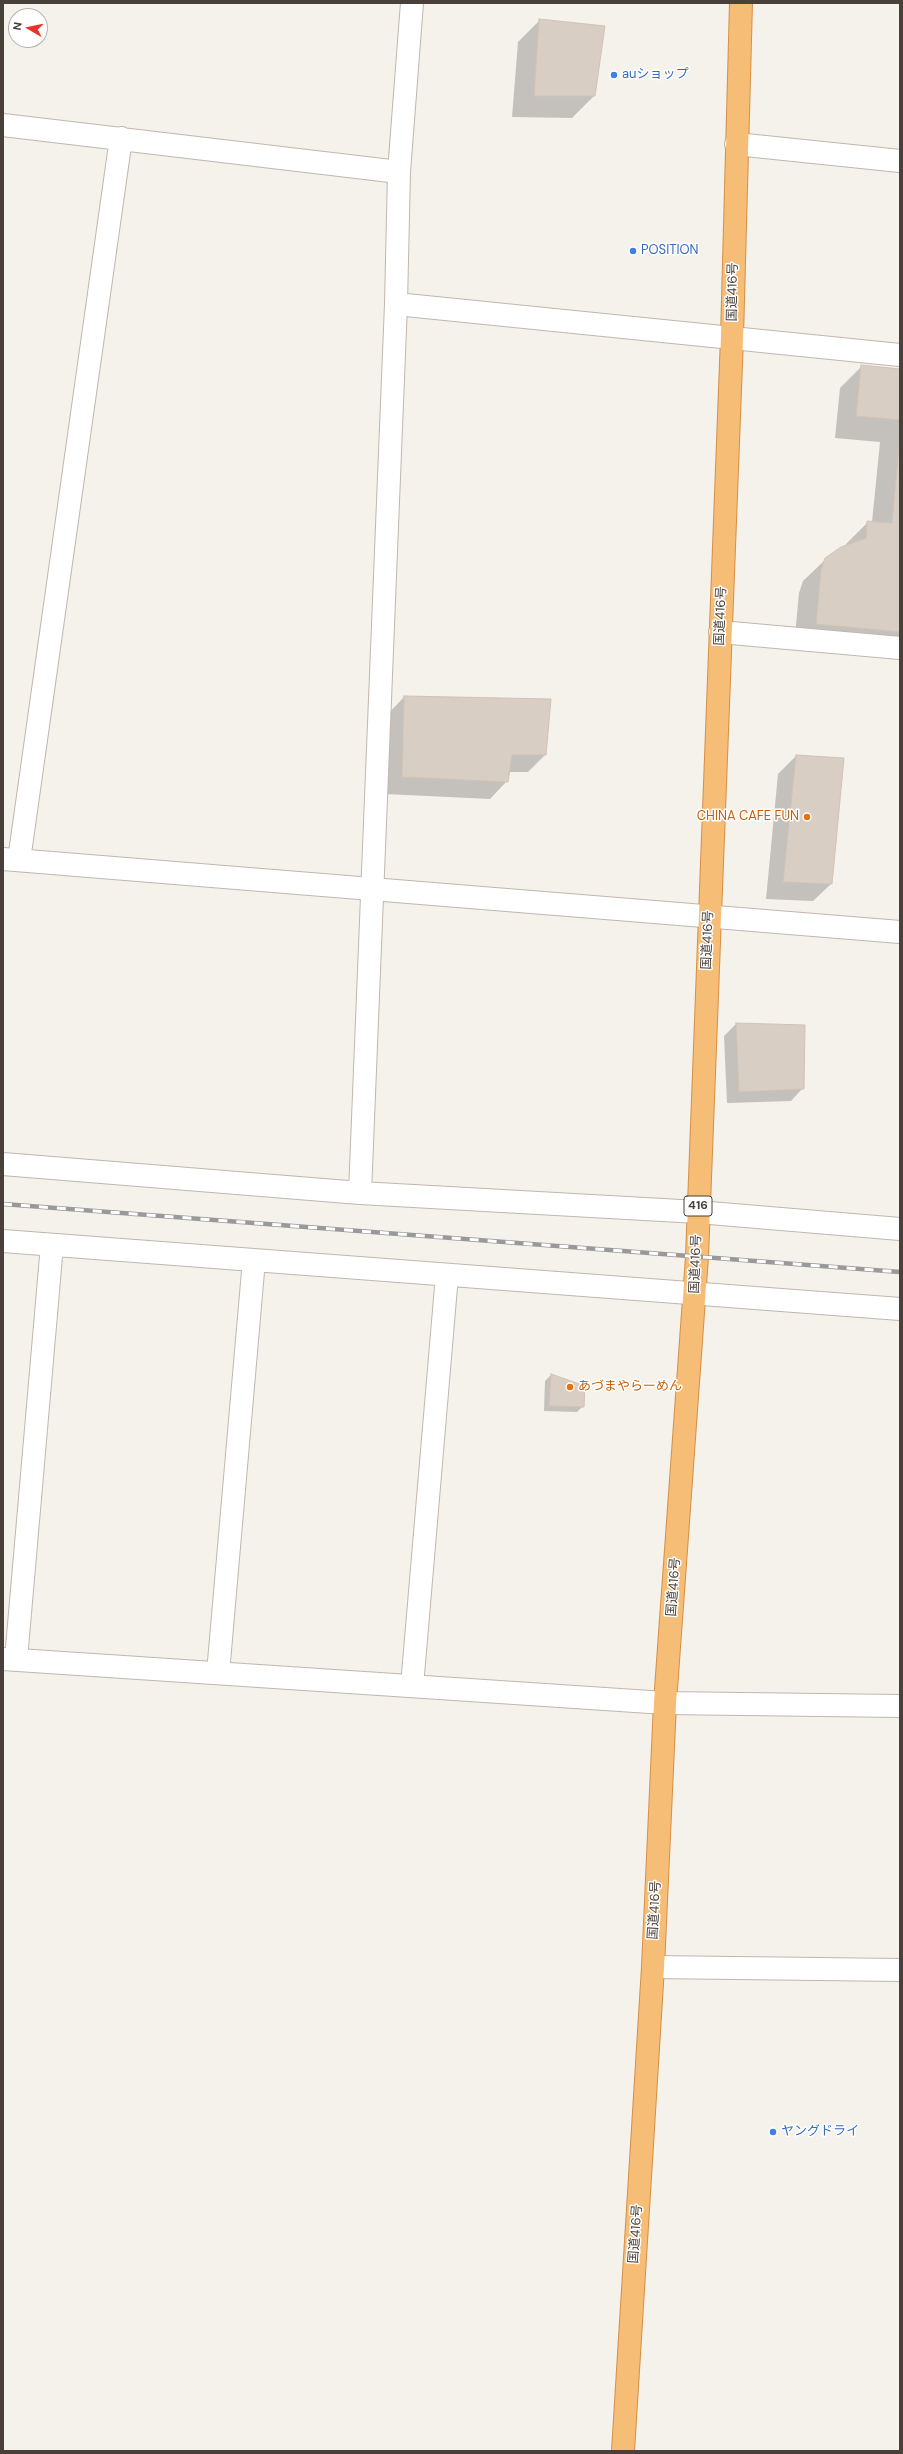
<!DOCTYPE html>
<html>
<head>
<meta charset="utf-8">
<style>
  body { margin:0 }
  #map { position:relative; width:903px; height:2454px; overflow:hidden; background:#f5f1eb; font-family:"DM Sans",sans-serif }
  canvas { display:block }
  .frame { position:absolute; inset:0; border:4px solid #494139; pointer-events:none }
  .north { position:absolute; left:8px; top:8px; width:40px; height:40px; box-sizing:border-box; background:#fff; border:1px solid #b6b3b0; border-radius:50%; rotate:279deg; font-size:11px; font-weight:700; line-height:16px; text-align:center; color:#494139 }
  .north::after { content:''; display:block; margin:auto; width:14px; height:18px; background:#ed322a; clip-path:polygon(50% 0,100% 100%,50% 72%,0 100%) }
</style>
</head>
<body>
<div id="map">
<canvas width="903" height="2454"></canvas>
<div class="frame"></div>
<div class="north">N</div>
</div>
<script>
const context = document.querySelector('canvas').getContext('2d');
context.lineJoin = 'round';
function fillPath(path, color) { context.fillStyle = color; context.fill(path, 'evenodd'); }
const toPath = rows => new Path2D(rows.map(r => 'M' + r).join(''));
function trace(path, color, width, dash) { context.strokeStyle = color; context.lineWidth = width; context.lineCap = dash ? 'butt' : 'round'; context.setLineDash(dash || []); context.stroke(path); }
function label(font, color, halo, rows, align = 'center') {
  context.font = font + ' "DM Sans","Noto Sans JP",sans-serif'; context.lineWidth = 3; context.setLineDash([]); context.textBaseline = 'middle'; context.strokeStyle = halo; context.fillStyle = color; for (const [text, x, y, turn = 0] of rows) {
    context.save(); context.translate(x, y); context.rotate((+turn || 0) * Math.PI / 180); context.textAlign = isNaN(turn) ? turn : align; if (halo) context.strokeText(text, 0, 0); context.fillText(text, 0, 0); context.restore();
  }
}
fillPath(toPath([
  [540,20,594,96,572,118,512,117,518,42],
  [862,366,900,370,900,655,794,646,799,593,803,581,826,559,845,547,846,544,868,522,872,522,880,442,835,438,840,388],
  [404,697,545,755,528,772,509,772,507,781,490,799,385,794,387,715],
  [796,756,831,884,813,901,766,899,778,774],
  [736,1024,803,1088,791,1101,727,1103,724,1036],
  [551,1375,584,1386,583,1406,577,1412,544,1411,545,1381]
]), '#0003');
const building = toPath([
  [539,19,605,26,595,96,534,96,539,19],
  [861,365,900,369,900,420,856,416,861,365],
  [900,434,900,632,816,624,821,570,825,558,841,547,866,538,867,521,892,523,900,434],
  [404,696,551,699,546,755,512,755,508,782,402,777,404,696],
  [796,755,844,758,832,884,783,882,796,755],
  [736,1023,805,1025,804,1089,739,1092,736,1023],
  [551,1374,585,1386,584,1407,549,1406,551,1374]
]);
fillPath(building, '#d9cec4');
trace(building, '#d0c2b5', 1);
const street = toPath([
  [3,125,399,172],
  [736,144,900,161],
  [396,304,900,355],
  [720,632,900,648],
  [3,859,900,932],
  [19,860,121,138],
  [3,1164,360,1193,698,1212,900,1229],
  [360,1193,396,304,399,172,412,3],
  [3,1241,900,1309],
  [3,1659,665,1703,900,1706],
  [16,1659,52,1245],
  [218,1673,254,1260],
  [412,1686,447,1275],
  [653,1967,900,1970]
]);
const highway = toPath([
  [623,2451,653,1967,665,1703,697,1257,732,337,741,3]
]);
trace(street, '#c0b7ae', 24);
trace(highway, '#d59045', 24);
trace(street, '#fff', 22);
trace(highway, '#f5bd75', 22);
const rail = toPath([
  [3,1204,900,1272]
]);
trace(rail, '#999', 4.5);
trace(rail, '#fff', 3, [9]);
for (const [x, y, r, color] of [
  [614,75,4,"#3f7fe0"],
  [633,251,4,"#3f7fe0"],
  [807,817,4,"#e8710a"],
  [570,1387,4,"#e8710a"],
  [773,2132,4,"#3f7fe0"]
]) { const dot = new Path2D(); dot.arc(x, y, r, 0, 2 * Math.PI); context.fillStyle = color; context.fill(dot); trace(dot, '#fff', 1.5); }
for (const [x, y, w] of [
  [698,1206,28]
]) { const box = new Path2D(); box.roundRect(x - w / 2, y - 10, w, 20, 3); context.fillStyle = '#fff'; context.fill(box); trace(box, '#494139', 1); }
label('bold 12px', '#494139', null, [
  ["416",698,1206]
]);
label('13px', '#366cbe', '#fff', [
  ["auショップ",622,75],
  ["POSITION",641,251],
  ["ヤングドライ",781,2132]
], 'left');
label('13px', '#494139', '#fff', [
  ["国道416号",733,292,-89],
  ["国道416号",721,616,-88],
  ["国道416号",708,940,-88],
  ["国道416号",696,1264,-88],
  ["国道416号",674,1587,-86],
  ["国道416号",655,1910,-87],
  ["国道416号",636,2234,-86]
]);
label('13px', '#c56008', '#fff', [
  ["CHINA CAFE FUN",799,817],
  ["あづまやらーめん",578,1387,"left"]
], 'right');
</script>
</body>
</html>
